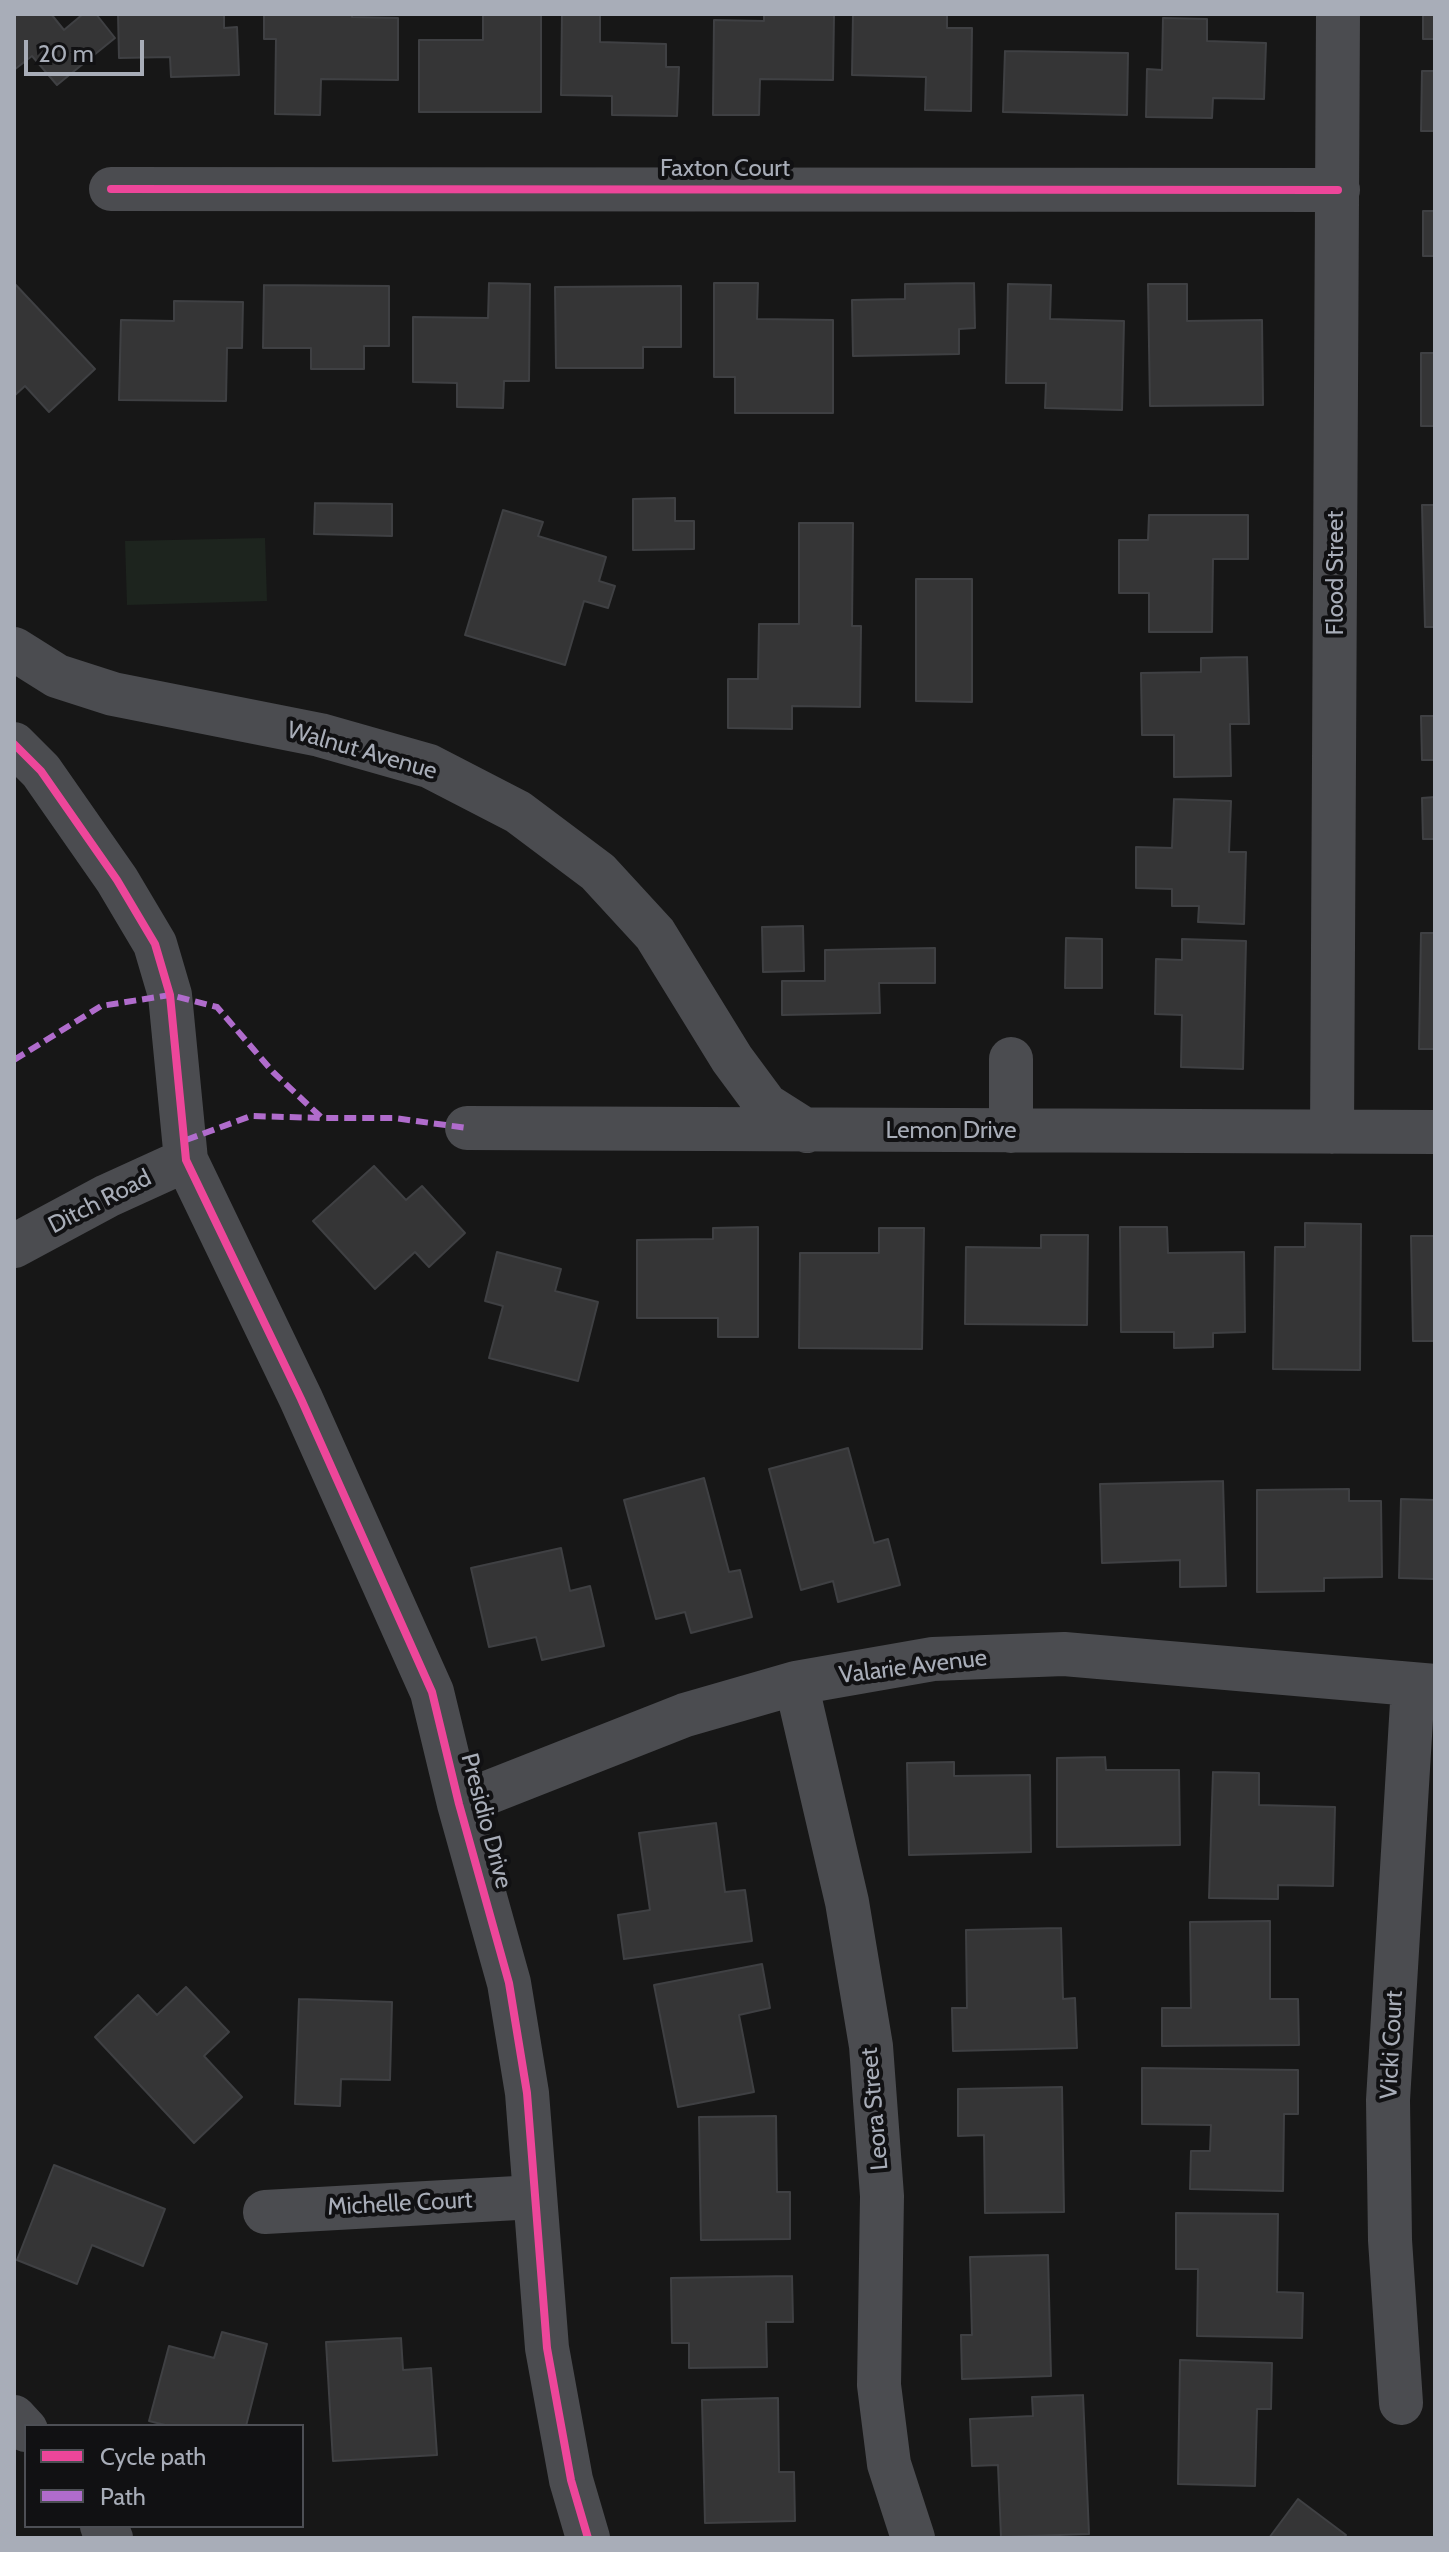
<!DOCTYPE html>
<html>
<head>
<meta charset="utf-8">
<style>
  body { margin:0 }
  #map { position:relative; width:1449px; height:2552px; overflow:hidden; background:#171717; font-family:Cabin,sans-serif }
  canvas { display:block }
  .frame { position:absolute; inset:0; border:16px solid #a8adb8; pointer-events:none }
  .legend { position:absolute; left:24px; top:2424px; width:280px; height:104px; box-sizing:border-box; background:#111113; border:2px solid #4d4f55; margin:0; padding:10px 14px; list-style:none; font-size:24px; color:#a8adb8 }
  .legend li { display:flex; align-items:center; gap:16px; height:40px }
  .legend b { width:40px; border:2px solid #4d4f55 }
  .scale { position:absolute; left:24px; top:40px; width:120px; height:36px; box-sizing:border-box; border:4px solid #a8adb8; border-top:0; padding-left:10px; font-size:24px; line-height:28px; white-space:nowrap; color:#a8adb8; -webkit-text-stroke:6px #111113; paint-order:stroke }
</style>
</head>
<body>
<div id="map">
<canvas width="1449" height="2552"></canvas>
<div class="frame"></div>
<ul class="legend">
<li><b style="height:10px;background:#ed469a"></b>Cycle path</li>
<li><b style="height:10px;background:#b06ccc"></b>Path</li>
</ul>
<div class="scale">20 m</div>
</div>
<script>
const context = document.querySelector('canvas').getContext('2d');
context.lineJoin = 'round';
function fillPath(path, color) { context.fillStyle = color; context.fill(path, 'evenodd'); }
const toPath = rows => new Path2D(rows.map(r => 'M' + r).join(''));
function trace(path, color, width, dash) { context.strokeStyle = color; context.lineWidth = width; context.lineCap = dash ? 'butt' : 'round'; context.setLineDash(dash || []); context.stroke(path); }
function label(font, color, halo, rows, align = 'center') {
  context.font = font + ' Cabin,sans-serif'; context.lineWidth = 8; context.setLineDash([]); context.textBaseline = 'middle'; context.strokeStyle = halo; context.fillStyle = color; for (const [text, x, y, turn = 0] of rows) {
    context.save(); context.translate(x, y); context.rotate((+turn || 0) * Math.PI / 180); context.textAlign = isNaN(turn) ? turn : align; if (halo) context.strokeText(text, 0, 0); context.fillText(text, 0, 0); context.restore();
  }
}
fillPath(toPath([
  [265,538,267,601,127,605,125,541]
]), '#1d241e');
const building = toPath([
  [14,14,51,14,64,30,83,14,96,14,115,38,57,85,32,56,14,70,14,14],
  [118,14,224,14,224,28,237,27,239,75,171,77,170,57,119,58,118,14],
  [264,14,352,14,352,17,398,18,398,80,321,79,320,115,275,114,276,39,264,39,264,14],
  [483,14,541,14,541,112,419,112,419,40,483,40,483,14],
  [562,14,600,14,600,42,666,44,666,67,679,67,677,116,612,115,612,96,561,95,562,14],
  [764,14,834,14,833,80,760,79,759,115,713,115,714,20,764,21,764,14],
  [853,14,947,14,947,28,972,28,971,111,925,110,926,77,852,75,853,14],
  [1423,14,1435,14,1435,39,1423,39,1423,14],
  [1163,18,1207,19,1207,41,1266,43,1264,99,1213,98,1212,118,1146,117,1147,69,1162,70,1163,18],
  [1005,51,1128,53,1127,115,1003,112,1005,51],
  [1422,71,1435,71,1435,131,1421,131,1422,71],
  [1423,211,1435,211,1435,256,1423,256,1423,211],
  [14,283,95,369,49,412,25,386,14,396,14,283],
  [489,283,530,284,529,381,504,381,503,408,457,407,457,383,413,382,413,317,488,318,489,283],
  [714,283,758,283,757,319,833,320,833,413,735,413,735,377,714,377,714,283],
  [974,283,975,328,959,329,959,354,853,356,852,300,905,299,905,284,974,283],
  [1008,284,1051,285,1050,319,1124,321,1122,410,1045,408,1046,383,1006,383,1008,284],
  [1148,284,1187,284,1187,321,1262,320,1263,405,1150,406,1148,284],
  [264,285,389,286,389,346,364,346,364,369,311,369,311,348,263,348,264,285],
  [681,286,681,347,643,347,643,368,556,368,555,287,681,286],
  [174,301,243,302,242,348,227,348,226,401,119,400,121,320,174,321,174,301],
  [1421,353,1435,353,1435,426,1421,426,1421,353],
  [675,498,675,521,694,521,694,549,633,550,633,499,675,498],
  [315,503,392,504,392,536,314,534,315,503],
  [1422,505,1435,505,1435,627,1425,627,1422,505],
  [503,510,543,522,538,536,606,557,599,581,615,586,608,608,584,601,565,665,465,635,503,510],
  [1149,515,1248,515,1248,559,1213,559,1212,632,1149,632,1149,593,1119,593,1119,540,1148,540,1149,515],
  [799,523,853,523,852,626,861,626,860,707,792,706,792,729,728,728,728,679,758,679,759,624,799,624,799,523],
  [916,579,972,579,972,702,916,701,916,579],
  [1247,657,1249,724,1230,724,1231,776,1174,777,1174,735,1142,735,1141,673,1201,672,1201,658,1247,657],
  [1421,716,1435,716,1435,760,1422,760,1421,716],
  [1435,797,1435,839,1423,839,1422,798,1435,797],
  [1174,799,1231,801,1229,852,1246,852,1244,924,1198,922,1199,906,1172,906,1172,889,1136,888,1136,847,1172,848,1174,799],
  [803,926,804,971,763,972,762,927,803,926],
  [1421,933,1435,933,1435,1049,1419,1049,1421,933],
  [1066,938,1102,939,1102,988,1065,988,1066,938],
  [1182,939,1246,941,1243,1069,1181,1067,1182,1015,1155,1014,1156,959,1182,960,1182,939],
  [935,948,935,983,879,983,880,1013,782,1015,782,981,825,981,825,950,935,948],
  [374,1166,406,1200,422,1186,465,1233,429,1267,415,1252,375,1289,313,1221,374,1166],
  [1305,1223,1361,1224,1360,1370,1273,1369,1275,1247,1305,1247,1305,1223],
  [758,1227,758,1337,718,1337,718,1318,637,1318,637,1240,713,1239,713,1228,758,1227],
  [1120,1227,1167,1227,1168,1253,1244,1252,1245,1332,1213,1333,1213,1347,1174,1348,1174,1332,1121,1332,1120,1227],
  [879,1228,924,1228,922,1349,799,1348,800,1253,879,1253,879,1228],
  [1041,1235,1088,1235,1087,1325,965,1324,966,1247,1041,1248,1041,1235],
  [1411,1236,1435,1236,1435,1341,1413,1341,1411,1236],
  [497,1252,561,1269,555,1291,598,1302,578,1381,489,1358,503,1306,485,1301,497,1252],
  [848,1448,874,1543,888,1539,900,1585,838,1602,833,1581,801,1590,769,1469,848,1448],
  [704,1478,729,1572,740,1570,752,1617,691,1633,685,1612,656,1619,624,1500,704,1478],
  [1223,1481,1226,1586,1180,1587,1180,1560,1102,1563,1100,1484,1223,1481],
  [1349,1489,1349,1501,1381,1501,1382,1577,1324,1578,1324,1591,1257,1592,1257,1490,1349,1489],
  [1401,1499,1435,1500,1435,1579,1399,1578,1401,1499],
  [561,1548,570,1591,590,1586,604,1646,542,1660,536,1637,489,1647,471,1568,561,1548],
  [1105,1757,1106,1770,1179,1770,1180,1845,1057,1847,1057,1758,1105,1757],
  [954,1762,954,1776,1030,1775,1031,1852,909,1855,907,1763,954,1762],
  [1213,1772,1259,1773,1259,1805,1335,1807,1333,1886,1278,1885,1278,1899,1209,1898,1213,1772],
  [716,1823,725,1892,745,1890,752,1941,624,1959,618,1915,650,1910,639,1833,716,1823],
  [1270,1921,1270,1999,1298,1999,1299,2045,1162,2046,1162,2008,1191,2008,1190,1922,1270,1921],
  [1061,1928,1063,1999,1075,1998,1077,2048,953,2051,952,2008,967,2008,966,1930,1061,1928],
  [762,1964,770,2008,739,2015,754,2092,678,2107,654,1985,762,1964],
  [186,1987,229,2032,204,2056,242,2097,194,2143,95,2037,138,1995,157,2015,186,1987],
  [299,1999,392,2002,390,2080,341,2079,340,2106,295,2104,299,1999],
  [1142,2068,1298,2070,1298,2114,1284,2114,1283,2191,1190,2189,1191,2151,1210,2151,1211,2125,1142,2124,1142,2068],
  [1062,2087,1064,2212,985,2213,984,2135,958,2136,958,2089,1062,2087],
  [776,2116,777,2192,790,2192,790,2239,701,2240,699,2117,776,2116],
  [54,2165,165,2209,143,2266,92,2245,77,2284,17,2260,54,2165],
  [1176,2213,1278,2214,1277,2292,1303,2293,1302,2338,1197,2336,1198,2269,1176,2269,1176,2213],
  [1048,2255,1051,2376,962,2379,961,2335,972,2335,970,2257,1048,2255],
  [792,2276,793,2322,766,2322,767,2367,689,2368,689,2343,672,2343,671,2278,792,2276],
  [222,2332,267,2344,246,2426,169,2426,149,2421,169,2346,214,2358,222,2332],
  [401,2338,403,2370,431,2368,437,2455,333,2461,326,2342,401,2338],
  [1180,2360,1272,2363,1271,2409,1257,2409,1255,2486,1178,2484,1180,2360],
  [1083,2395,1089,2534,1001,2537,998,2465,972,2466,970,2419,1033,2416,1032,2397,1083,2395],
  [778,2398,779,2472,794,2472,795,2521,705,2523,702,2400,778,2398],
  [1298,2499,1346,2535,1343,2538,1269,2538,1298,2499]
]);
fillPath(building, '#353536');
trace(building, '#3f4043', 2);
trace(toPath([
  [111,189,1338,190],
  [14,649,57,676,113,694,320,735,429,766,518,812,598,872,655,934,732,1059,766,1105,807,1131],
  [14,744,41,771,117,880,155,944,170,995,186,1160,301,1399,432,1692,459,1804,509,1983,527,2093,547,2348,571,2480,588,2538],
  [1011,1059,1011,1131],
  [467,1128,1435,1132],
  [1332,1132,1338,14],
  [14,1246,107,1196,186,1160],
  [796,1683,847,1902,871,2046,882,2196,879,2385,889,2464,913,2538],
  [459,1804,685,1715,796,1683,933,1659,1064,1654,1435,1686],
  [265,2212,535,2197],
  [1401,2403,1390,2240,1388,2100,1413,1686],
  [14,2417,26,2430],
  [102,2526,111,2538]
]), '#4b4c50', 44);
trace(toPath([
  [14,1060,101,1006,170,995,217,1007,273,1072,322,1118,394,1118,467,1128],
  [186,1140,251,1116,322,1118]
]), '#b06ccc', 6, [12, 6]);
trace(toPath([
  [111,189,1338,190],
  [14,744,41,771,117,880,155,944,170,995,186,1160,301,1399,432,1692,459,1804,509,1983,527,2093,547,2348,571,2480,588,2538]
]), '#ed469a', 8);
label('24px', '#a8adb8', '#111113', [
  ["Faxton Court",725,169],
  ["Flood Street",1336,573,-90],
  ["Walnut Avenue",362,751,16],
  ["Lemon Drive",951,1131],
  ["Ditch Road",100,1202,-27],
  ["Valarie Avenue",913,1667,-7],
  ["Presidio Drive",486,1821,75],
  ["Vicki Court",1392,2045,-87],
  ["Leora Street",875,2109,-95],
  ["Michelle Court",400,2204,-3]
]);
</script>
</body>
</html>
